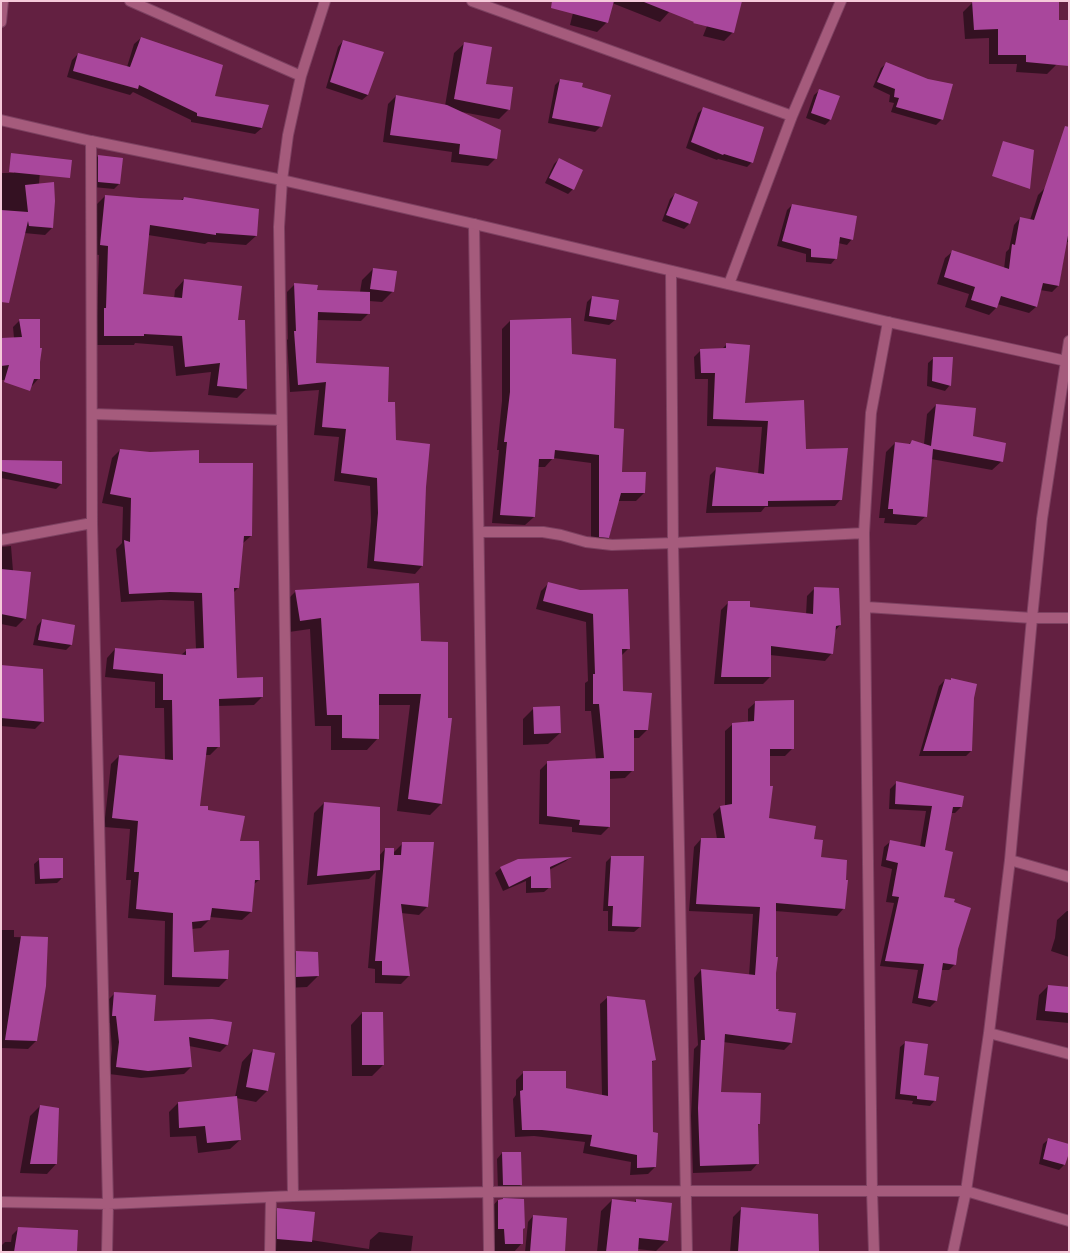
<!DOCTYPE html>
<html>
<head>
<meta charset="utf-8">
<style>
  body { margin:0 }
  #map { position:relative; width:1070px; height:1253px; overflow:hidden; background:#632041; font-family:Montserrat,sans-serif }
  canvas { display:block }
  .frame { position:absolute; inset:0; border:2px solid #f5cada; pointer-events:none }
</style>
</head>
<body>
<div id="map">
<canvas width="1070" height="1253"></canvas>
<div class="frame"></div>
</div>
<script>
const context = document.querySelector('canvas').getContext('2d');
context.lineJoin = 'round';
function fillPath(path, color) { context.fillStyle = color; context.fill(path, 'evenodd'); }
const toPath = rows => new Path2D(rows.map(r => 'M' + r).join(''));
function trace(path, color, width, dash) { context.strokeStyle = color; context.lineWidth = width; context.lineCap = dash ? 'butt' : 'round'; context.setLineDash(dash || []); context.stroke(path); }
fillPath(toPath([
  [576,1,674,1,669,12,660,22,612,3,607,22,597,32,570,25],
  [717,1,741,1,733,32,724,41,703,36],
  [992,1,1058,1,1058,21,1069,21,1069,56,1056,65,1047,74,1016,72,1017,64,989,64,989,38,965,39,963,12,973,2],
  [141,38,214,97,262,128,255,134,191,122,191,120,133,92,130,95,67,77,72,60,78,54,127,67,134,44],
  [343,41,368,95,362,100,326,88,338,47],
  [465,43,485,84,509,109,499,119,462,112,496,158,488,166,451,162,452,152,383,142,388,104,396,96,445,106,454,53],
  [887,63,942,119,936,125,891,112,894,103,889,102,890,95,873,87,881,68],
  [560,80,581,88,601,126,595,132,548,123,555,85],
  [820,90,830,120,825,125,806,118,814,95],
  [704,108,752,162,747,167,718,159,717,160,686,148,698,113],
  [98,156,122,159,119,184,114,189,93,187,93,162],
  [41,157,39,184,52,228,45,235,24,233,1,296,1,173,14,173,15,162],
  [559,159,573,189,568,194,545,183,554,164],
  [1045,188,1069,191,1069,241,1066,243,1059,285,1052,292,1040,290,1036,307,1029,313,997,304,996,308,989,315,965,307,969,294,937,284,945,258,952,252,1004,269,1006,252,1009,249,1014,225,1020,218,1030,220,1038,195],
  [675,194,689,224,684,229,662,221,670,199],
  [105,196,140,199,181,200,184,198,256,236,246,245,208,242,205,244,148,235,142,295,174,299,175,290,184,280,237,321,246,389,237,398,208,395,211,372,176,376,173,346,135,343,134,345,95,345,95,318,97,316,99,255,91,254,96,205],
  [792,205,852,239,847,245,838,243,836,258,831,264,806,262,806,254,777,246,787,210],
  [373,269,393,291,382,302,369,301,369,313,361,321,317,320,315,364,387,403,395,441,425,487,422,566,415,574,367,568,371,521,370,486,334,481,339,437,314,435,319,390,290,392,287,340,288,339,287,292,295,284,316,291,360,292,362,280],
  [592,297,618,301,615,320,609,325,584,321,587,302],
  [20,320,39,378,32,386,20,380,1,380,1,381,1,339,14,338,13,327],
  [510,321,571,355,613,429,621,473,644,493,636,501,618,501,609,538,600,546,591,545,591,463,553,458,545,467,537,467,534,517,525,525,492,523,499,450,497,450,502,401,502,329],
  [727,344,744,404,803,401,805,450,841,499,835,506,765,507,761,512,706,513,710,475,717,468,758,474,762,427,707,426,708,379,695,379,694,357,701,350,722,349],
  [934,358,950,385,945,391,927,386,928,363],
  [936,405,972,436,1002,461,992,470,931,459,926,516,916,525,884,523,885,518,879,518,886,452,895,443,908,445,912,441,924,444,927,414],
  [120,450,198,464,251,536,242,544,238,588,234,592,236,679,262,697,254,705,218,706,219,746,210,755,205,755,199,807,207,811,239,842,259,880,253,885,251,912,242,920,210,917,209,920,201,928,192,929,193,953,227,979,219,987,164,985,165,921,128,918,131,880,126,880,130,829,104,827,111,764,119,756,165,760,164,708,155,708,155,682,105,677,107,658,115,649,181,655,187,650,196,649,194,601,161,600,121,602,116,549,122,543,123,507,102,503,112,458],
  [1,461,61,484,56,489,1,478],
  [11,546,13,571,25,618,16,627,1,624,1,547],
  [549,583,580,591,629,648,621,656,622,692,647,730,639,738,633,738,633,770,625,778,609,779,609,827,601,835,572,832,572,827,539,824,540,770,548,762,596,759,591,711,585,711,585,683,588,681,586,622,536,609,541,591],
  [815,588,840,625,835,631,832,653,825,661,770,655,770,677,763,684,714,684,721,610,729,602,749,608,806,615,807,596],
  [296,591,420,642,442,803,430,815,397,811,410,705,378,705,378,738,367,750,331,750,331,726,315,726,310,629,289,632,284,603],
  [42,620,71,645,66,650,33,645,37,626],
  [1,666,43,721,35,729,1,726],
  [952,679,973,698,971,751,966,756,919,756,939,686,945,680,950,681],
  [756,702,793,748,785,756,769,756,768,819,813,840,844,908,837,916,775,911,775,1010,791,1043,784,1050,723,1042,720,1093,759,1124,757,1125,758,1163,751,1171,693,1173,691,1116,694,1049,698,1045,694,978,701,970,749,976,753,914,689,911,694,847,701,839,717,839,713,814,720,807,725,806,725,731,733,724,748,723,748,709],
  [534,708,560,733,548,744,523,745,523,719],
  [896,783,961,807,955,813,951,813,944,851,943,898,957,949,955,964,949,970,941,970,936,1001,930,1007,912,1003,918,970,880,966,894,903,886,902,892,869,881,866,884,847,891,841,920,847,926,811,889,809,890,789],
  [324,803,379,856,385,849,393,853,403,843,427,907,419,915,401,913,409,976,401,984,375,983,375,969,368,968,376,872,369,879,307,885,314,813],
  [570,857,566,861,549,870,550,887,544,892,526,893,526,881,503,891,495,873,501,868],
  [611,857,640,927,634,932,608,931,608,911,603,911,606,862],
  [40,859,62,878,57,883,35,884,34,864],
  [1067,911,1069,911,1069,957,1051,951,1055,938,1057,920],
  [1,930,14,930,14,937,47,938,37,1040,28,1049,2,1048,1,1075],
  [296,952,318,976,307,987,286,988,285,964],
  [1048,986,1069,988,1069,1023,1036,1020,1039,995],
  [115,993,153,1022,227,1045,220,1052,189,1046,191,1067,184,1074,141,1078,109,1074,112,1049,110,1023,105,1023,108,1000],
  [608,997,654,1060,651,1063,652,1133,655,1167,648,1174,630,1175,631,1162,583,1153,585,1142,534,1136,515,1137,513,1099,516,1095,516,1080,524,1072,565,1088,602,1095,600,1004],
  [362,1013,383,1065,372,1076,352,1076,351,1025],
  [906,1042,935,1100,930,1106,912,1104,913,1101,895,1099,900,1047],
  [253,1050,267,1091,256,1102,236,1098,240,1140,230,1149,198,1153,196,1136,170,1137,169,1112,178,1103,235,1097,242,1062],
  [40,1106,56,1164,47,1174,20,1173,30,1116],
  [1049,1139,1069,1145,1069,1149,1064,1165,1059,1170,1039,1164,1043,1144],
  [502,1153,521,1185,515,1190,498,1190,497,1159],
  [498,1200,524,1228,522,1230,522,1243,514,1252,494,1252,487,1212],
  [612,1200,634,1203,636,1200,667,1240,656,1251,637,1249,637,1252,597,1252,601,1211],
  [742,1208,818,1252,730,1252,733,1217],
  [278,1209,311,1240,369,1249,370,1240,379,1232,413,1236,411,1252,269,1252,269,1218],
  [533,1216,557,1252,525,1252,528,1222],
  [19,1228,76,1252,1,1252,1,1246,5,1242,11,1242,12,1235]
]), '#0007');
fillPath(toPath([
  [552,1,614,1,608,23,551,8],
  [645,1,742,1,734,33,693,23,694,22,644,2],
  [972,1,1059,1,1059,20,1069,20,1069,66,1026,62,1026,55,998,55,998,29,974,30],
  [141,37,223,65,215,96,269,105,262,128,197,116,197,113,139,85,138,89,73,71,78,53,130,67],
  [343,40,384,52,368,95,330,82],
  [464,42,492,47,486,84,513,87,510,110,454,99],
  [886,62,928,79,953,84,943,120,896,107,899,98,894,97,895,89,877,82],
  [560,79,583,83,582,87,611,95,602,127,552,118],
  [819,89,840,96,831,120,811,113],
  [396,95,447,105,501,130,497,159,459,154,460,144,390,135],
  [703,107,764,127,753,163,724,154,723,155,691,142],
  [1065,126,1069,127,1069,230,1059,286,1043,283,1037,307,1001,296,997,308,971,300,975,287,944,277,952,250,1009,269,1012,244,1015,245,1020,217,1034,220],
  [1003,141,1034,150,1030,189,992,176],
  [11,153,72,160,70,178,9,172],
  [98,155,123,158,120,184,98,182],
  [559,158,583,170,574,190,549,178],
  [54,182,55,201,53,228,29,226,28,221,9,303,1,302,1,210,28,212,25,185],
  [675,193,698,202,690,224,666,215],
  [105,195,140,198,183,200,184,197,259,209,257,236,216,233,216,235,150,225,143,294,182,298,184,279,242,286,238,320,245,320,247,389,217,386,220,363,185,367,182,336,144,334,144,336,104,336,104,308,106,308,108,246,100,245],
  [792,204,857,216,853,240,840,237,837,259,811,257,811,249,782,241],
  [373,268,397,271,394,292,370,289],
  [294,283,318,285,317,290,370,292,370,314,318,312,316,363,389,367,388,402,395,402,396,440,430,444,426,487,423,566,374,561,378,513,377,478,341,473,346,429,322,427,326,382,298,385,294,331,296,331],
  [592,296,619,300,616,320,589,316],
  [571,318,572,354,616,359,614,428,624,429,622,472,646,472,645,493,621,493,609,538,599,537,599,455,555,450,554,459,539,459,535,517,500,515,507,442,504,442,510,392,510,320],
  [19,319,40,319,40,348,42,348,40,362,40,379,34,379,30,391,4,382,9,365,1,366,1,338,22,337],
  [726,343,750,345,745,403,804,400,806,449,848,448,842,500,768,501,768,506,712,506,716,467,764,474,768,421,713,419,715,373,701,373,700,349,726,348],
  [933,357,953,357,951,386,932,381],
  [936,404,976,408,973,436,1006,443,1003,462,933,449,927,517,893,514,893,509,888,509,895,442,910,444,912,440,931,446],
  [120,449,150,452,199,450,199,463,253,463,252,536,244,536,239,588,234,588,237,678,263,677,263,697,219,699,220,747,207,747,200,806,208,806,208,810,245,816,240,841,259,841,260,880,255,880,252,912,212,908,210,920,192,922,194,952,229,950,228,979,172,977,173,913,136,909,139,872,134,872,138,821,112,818,119,755,173,760,172,700,163,700,163,674,113,669,115,648,186,655,186,649,204,648,202,593,170,592,129,594,124,540,130,542,131,498,110,494],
  [1,460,62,461,62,484,1,471],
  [1,569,31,572,26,619,1,614],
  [548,582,580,590,628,589,630,649,622,649,623,691,652,693,648,730,634,730,634,771,610,771,610,827,579,825,580,820,547,816,547,761,604,758,599,704,593,704,593,674,595,674,593,614,543,601],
  [419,583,421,641,448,642,448,718,452,718,442,804,408,799,421,694,379,694,379,739,342,738,342,715,327,715,321,618,300,621,295,590],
  [814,587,839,588,841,625,836,626,833,654,771,646,771,677,721,677,728,601,750,601,750,607,813,614],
  [42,619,75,625,72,645,38,640],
  [1,665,43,669,44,722,1,718],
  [951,678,977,684,974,698,972,751,923,751,945,679,951,680],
  [794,700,794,749,770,749,770,786,773,786,769,818,816,826,814,839,823,840,821,857,847,860,846,880,848,880,845,909,776,903,776,957,778,957,776,973,776,1009,779,1009,778,1011,796,1013,792,1043,725,1034,721,1092,761,1093,760,1124,758,1124,759,1164,700,1166,698,1108,701,1040,705,1040,701,969,755,975,760,907,696,904,701,838,725,838,720,806,732,804,732,723,754,721,755,701],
  [560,706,561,733,534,734,533,707],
  [896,781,964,796,962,807,953,807,945,850,953,852,944,897,955,899,954,902,971,908,958,949,956,965,943,963,937,1001,918,998,924,964,885,961,899,897,892,896,898,863,886,860,890,840,925,847,932,806,895,804],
  [324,802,380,807,380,870,317,876],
  [402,842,434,842,428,907,401,904,410,976,382,975,382,961,375,961,385,848,394,848,394,855,401,855],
  [611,856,644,856,641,927,612,926,613,906,608,906],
  [572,857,550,867,551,888,531,888,531,876,509,887,500,867,518,859],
  [39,858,63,858,63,878,40,879],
  [21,936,48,937,46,986,37,1041,5,1040],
  [296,951,318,952,319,976,296,977],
  [1048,985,1069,987,1069,1013,1045,1011],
  [114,992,156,995,154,1021,212,1019,232,1022,228,1045,189,1037,192,1067,148,1071,116,1067,119,1042,116,1016,112,1016],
  [607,996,645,1000,656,1060,652,1061,653,1132,658,1133,656,1167,637,1168,637,1155,590,1146,592,1135,542,1130,522,1130,520,1091,523,1090,523,1071,566,1071,566,1088,608,1096],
  [362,1012,383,1012,384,1065,362,1065],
  [905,1041,928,1044,924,1075,939,1077,936,1101,917,1099,917,1096,900,1094],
  [253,1049,275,1053,268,1091,246,1087],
  [237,1096,241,1140,207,1143,205,1126,179,1128,178,1102],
  [40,1105,59,1108,57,1164,30,1164],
  [1048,1138,1069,1144,1069,1153,1065,1165,1043,1159],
  [502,1152,521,1152,522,1185,503,1185],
  [503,1198,524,1199,525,1228,523,1229,523,1244,505,1244,504,1229,498,1229,498,1200,503,1199],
  [612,1199,636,1202,636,1199,672,1203,668,1241,639,1238,638,1252,606,1252],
  [741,1207,818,1214,819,1252,738,1252],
  [277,1208,315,1212,312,1242,277,1239],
  [533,1215,567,1218,565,1252,530,1252],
  [18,1227,78,1230,77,1252,14,1252]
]), '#a9479c');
const street = toPath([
  [130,1,301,76],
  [472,1,792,116],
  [1,22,3,1],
  [91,141,92,523,108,1204,107,1252],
  [474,224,489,1252],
  [671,271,673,543,687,1252],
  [729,284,792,116,841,1],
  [1066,361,1069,341],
  [92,414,281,420],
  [479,532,543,532,561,535,586,542,612,545,673,543,864,533],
  [1,540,92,523],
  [866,607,1032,618,1010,860,989,1033,966,1191,953,1252],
  [1010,860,1069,877],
  [989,1033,1069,1054],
  [293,1196,279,227,282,180,288,135,301,76,325,1],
  [1,1202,108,1204,293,1196,488,1192,687,1191,966,1191,1069,1221],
  [270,1252,271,1197],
  [874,1252,872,1191,864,533,871,413,888,322]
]);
const secondary = toPath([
  [1,120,91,141,282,180,474,224,888,322,1066,361,1042,519,1032,618,1069,618]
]);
trace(street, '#7d4161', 12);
trace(secondary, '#7d4161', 12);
trace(street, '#a55b7c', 10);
trace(secondary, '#a55b7c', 10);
</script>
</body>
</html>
